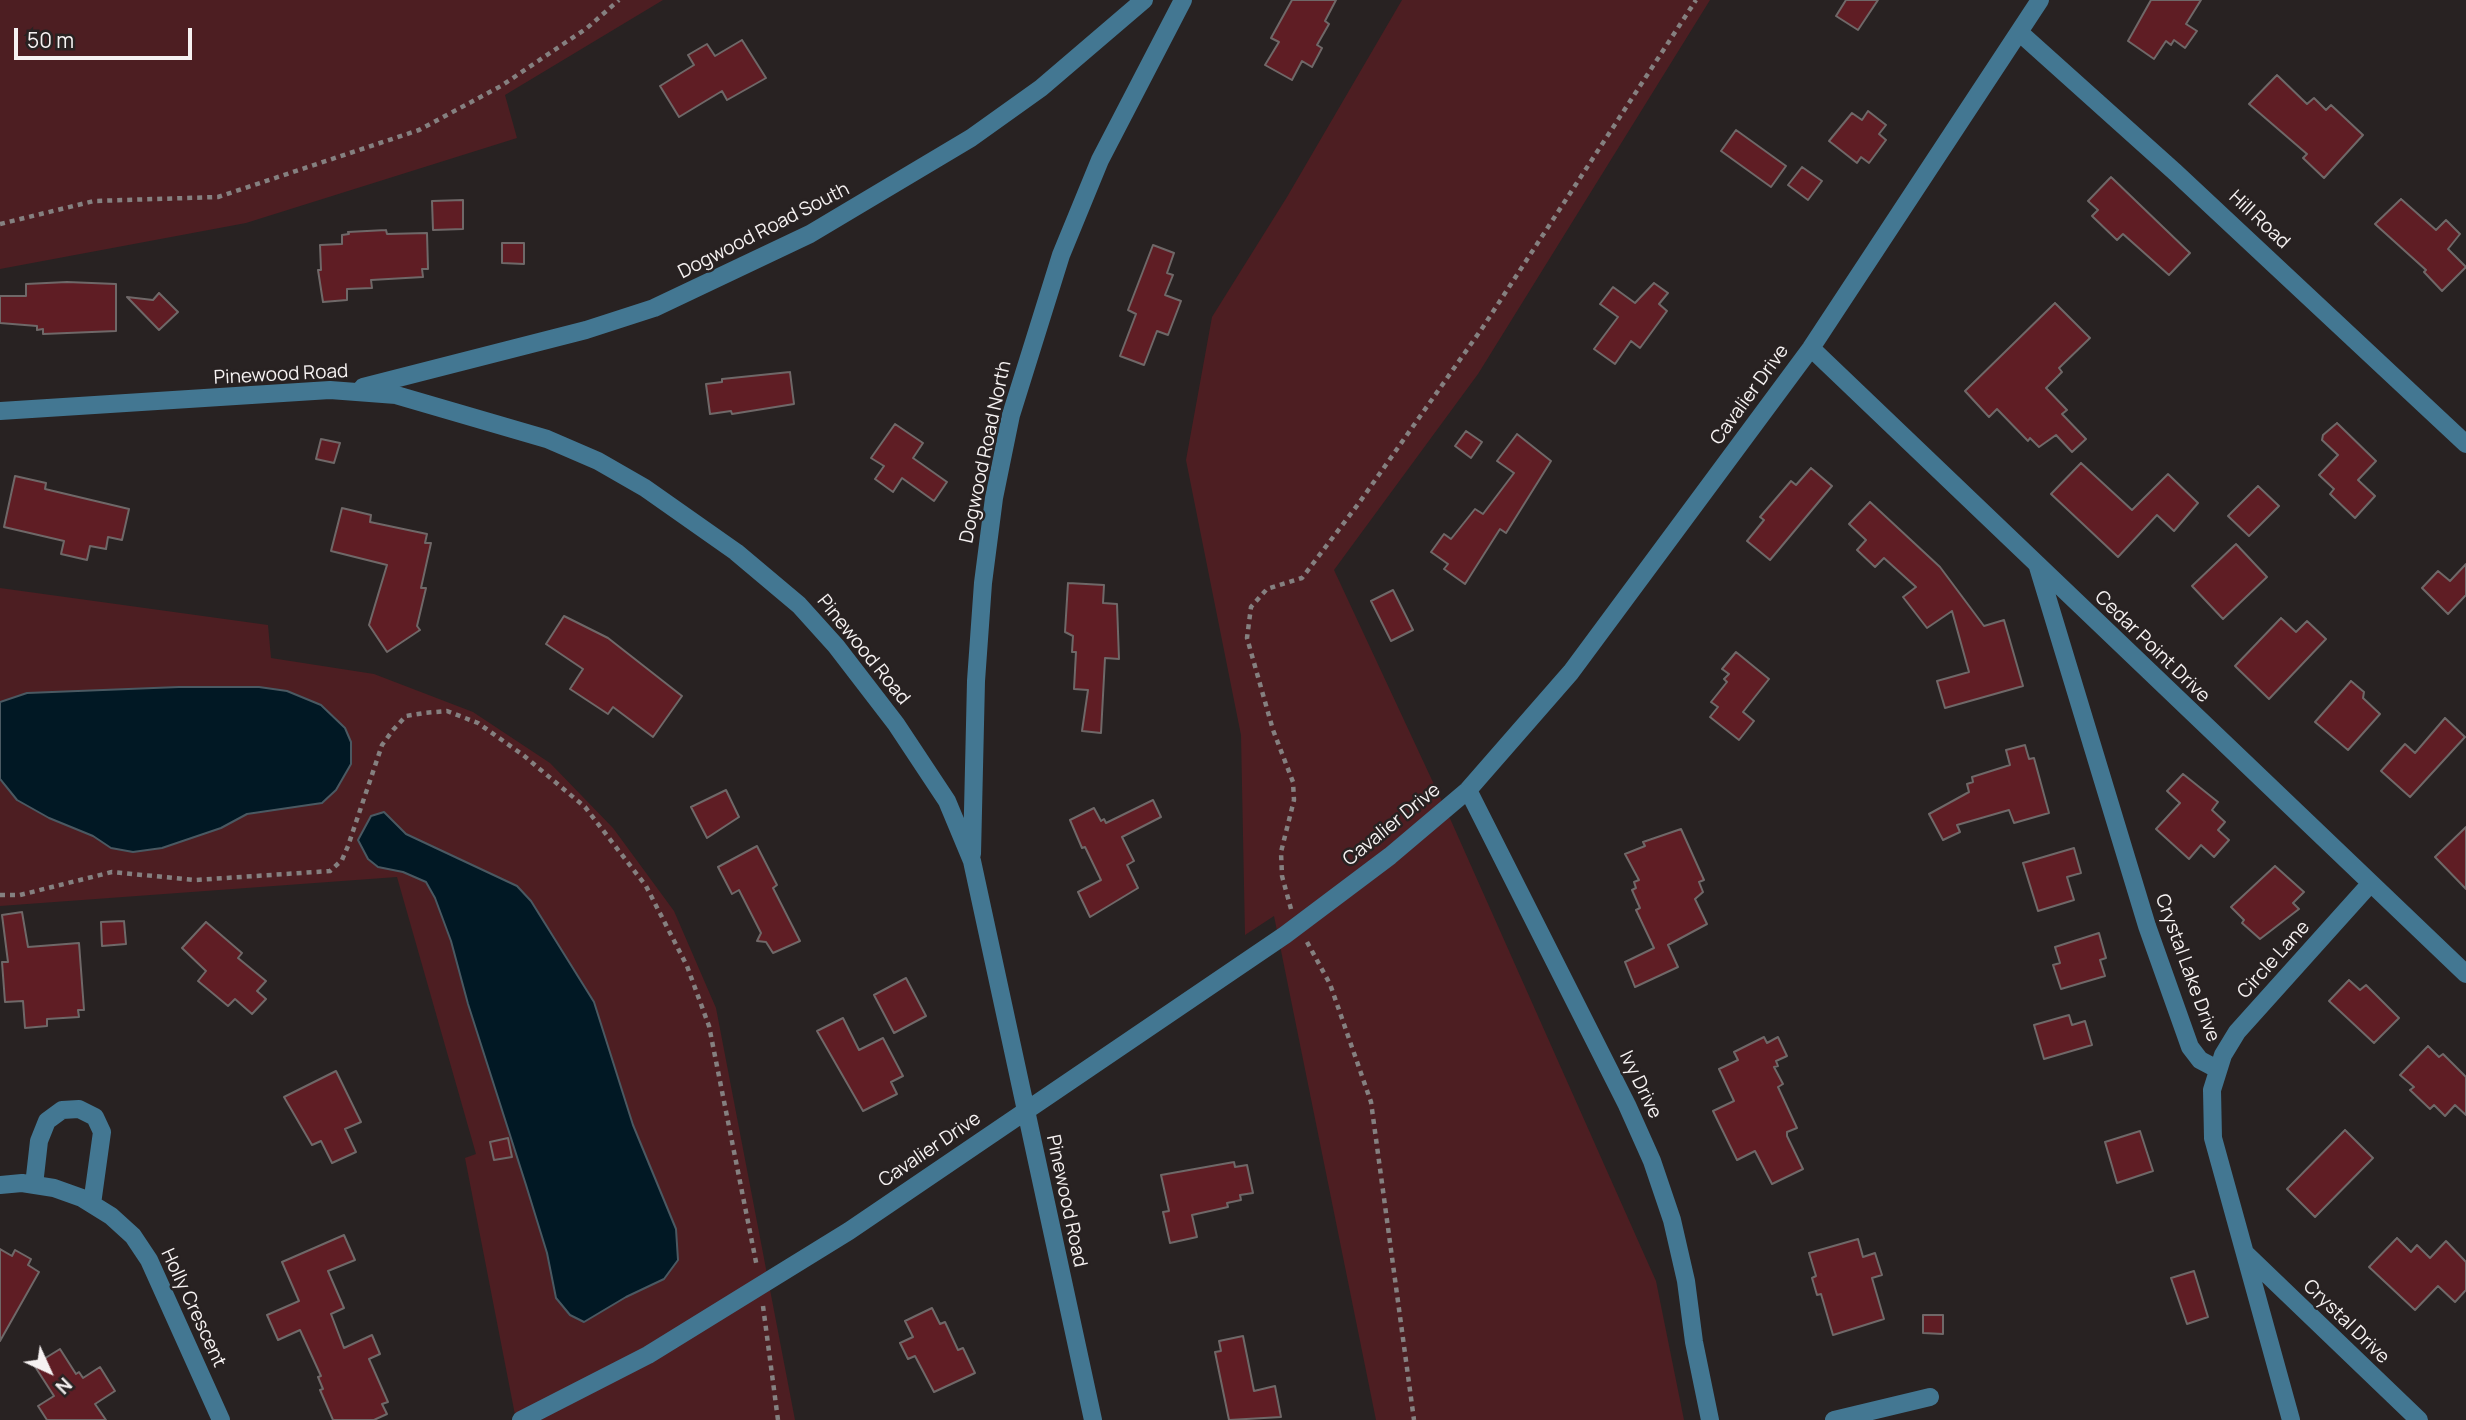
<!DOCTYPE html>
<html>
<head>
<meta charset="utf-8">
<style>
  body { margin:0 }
  #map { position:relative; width:2466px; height:1420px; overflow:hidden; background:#282222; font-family:Manrope,sans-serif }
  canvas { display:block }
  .north { position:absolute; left:14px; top:1336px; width:70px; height:70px; -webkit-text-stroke:5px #282222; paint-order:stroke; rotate:135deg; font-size:19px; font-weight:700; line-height:28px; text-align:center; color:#f6f2f2 }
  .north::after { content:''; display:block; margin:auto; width:24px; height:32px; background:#f6f2f2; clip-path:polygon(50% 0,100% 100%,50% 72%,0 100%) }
  .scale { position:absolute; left:14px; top:28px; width:178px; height:32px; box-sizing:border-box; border:4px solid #f6f2f2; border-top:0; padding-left:9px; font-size:21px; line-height:24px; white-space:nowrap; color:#f6f2f2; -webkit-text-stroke:5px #282222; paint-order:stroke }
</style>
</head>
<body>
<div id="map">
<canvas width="2466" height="1420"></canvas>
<div class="north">N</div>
<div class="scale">50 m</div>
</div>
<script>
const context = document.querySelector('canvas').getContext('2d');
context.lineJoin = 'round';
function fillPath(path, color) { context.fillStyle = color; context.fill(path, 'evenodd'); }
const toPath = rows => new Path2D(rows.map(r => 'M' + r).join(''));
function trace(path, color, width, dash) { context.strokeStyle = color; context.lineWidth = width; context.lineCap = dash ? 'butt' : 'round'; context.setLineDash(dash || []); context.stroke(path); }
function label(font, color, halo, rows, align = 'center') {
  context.font = font + ' Manrope,sans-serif'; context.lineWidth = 5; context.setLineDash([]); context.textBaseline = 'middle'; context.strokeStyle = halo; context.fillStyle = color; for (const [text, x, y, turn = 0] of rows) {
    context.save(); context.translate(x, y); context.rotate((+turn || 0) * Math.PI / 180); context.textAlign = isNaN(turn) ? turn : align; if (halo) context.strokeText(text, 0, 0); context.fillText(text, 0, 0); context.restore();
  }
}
fillPath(toPath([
  [0,0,663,0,505,95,517,138,246,223,0,269],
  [1402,0,1710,0,1478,374,1334,570,1452,823,1656,1281,1684,1420,1376,1420,1274,916,1245,935,1241,735,1186,460,1212,317,1287,197],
  [0,588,268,625,271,658,374,674,473,712,550,763,613,828,674,911,716,1008,795,1420,516,1420,465,1158,476,1154,397,877,0,906]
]), '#4d1e22');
const water = toPath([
  [179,687,259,687,287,691,321,705,345,728,351,742,351,764,336,790,322,803,247,814,221,828,162,848,133,852,111,848,93,836,49,818,17,800,0,779,0,702,27,693,179,687],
  [384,812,406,834,517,886,531,901,594,1002,633,1125,676,1229,678,1260,664,1279,626,1297,584,1322,570,1315,556,1298,547,1253,526,1185,468,1004,451,941,435,898,426,882,403,872,378,867,368,859,358,840,371,816,384,812]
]);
fillPath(water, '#011824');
trace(water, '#4a5962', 2);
const building = toPath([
  [1292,0,1336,0,1325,21,1329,24,1317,45,1322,48,1312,67,1302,61,1292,80,1265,65,1279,42,1271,38,1292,0],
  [1846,0,1878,0,1858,30,1836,16,1846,0],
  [2151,0,2201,0,2186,24,2197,31,2185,48,2174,40,2171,45,2166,41,2154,59,2128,41,2151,0],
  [742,40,766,78,727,100,722,91,679,117,660,86,694,65,688,55,707,44,715,56,742,40],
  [2277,75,2307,104,2314,98,2326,110,2331,105,2363,135,2324,178,2303,158,2307,154,2249,104,2277,75],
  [1868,111,1886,125,1879,134,1886,140,1869,163,1861,157,1857,163,1829,141,1852,113,1862,120,1868,111],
  [1736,130,1786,166,1771,187,1721,151,1736,130],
  [1802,167,1822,181,1808,200,1788,185,1802,167],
  [2111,177,2190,253,2169,275,2123,234,2117,240,2092,216,2098,210,2088,201,2111,177],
  [2401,199,2436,230,2446,220,2460,234,2448,249,2466,267,2442,291,2424,272,2426,270,2375,224,2401,199],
  [463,200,463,229,433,230,432,201,463,200],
  [386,230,387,234,427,233,428,269,422,269,423,277,371,280,372,288,347,289,347,300,323,302,318,270,321,270,320,245,342,244,342,235,349,234,348,232,386,230],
  [502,243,524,243,524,264,502,263,502,243],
  [1153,245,1174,253,1167,273,1173,275,1165,295,1181,301,1168,335,1157,331,1144,365,1120,356,1136,314,1128,310,1153,245],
  [67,282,116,284,116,331,43,334,43,329,37,330,37,326,0,323,0,296,26,296,26,284,67,282],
  [1654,283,1668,293,1659,304,1667,311,1640,348,1631,341,1615,364,1594,349,1618,317,1600,304,1613,287,1635,303,1654,283],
  [159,293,178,312,159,330,127,297,153,300,159,293],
  [2055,303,2090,338,2059,368,2062,372,2046,388,2067,410,2062,414,2086,439,2072,452,2056,435,2039,447,2030,438,2028,441,1997,409,1989,417,1965,391,2055,303],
  [790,372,794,404,732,414,731,411,710,414,706,384,722,382,722,379,790,372],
  [2337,423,2376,461,2358,480,2375,496,2355,518,2330,494,2334,489,2319,475,2338,455,2322,440,2323,435,2337,423],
  [895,424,923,443,913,458,947,482,934,501,902,478,893,492,875,479,884,466,871,458,895,424],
  [1466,431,1482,442,1471,458,1455,446,1466,431],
  [1517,434,1551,461,1506,533,1500,529,1465,584,1444,569,1448,564,1431,552,1444,534,1451,539,1475,509,1483,514,1514,473,1497,461,1517,434],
  [321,439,340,443,334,463,316,459,321,439],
  [2081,463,2132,510,2168,474,2198,503,2174,531,2157,515,2118,557,2051,494,2081,463],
  [1811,468,1832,486,1770,560,1747,541,1764,520,1760,517,1791,481,1796,485,1811,468],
  [15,476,46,483,45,489,129,509,122,540,108,537,106,549,90,546,87,560,61,554,64,541,4,527,15,476],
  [2258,486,2279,506,2249,536,2228,516,2258,486],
  [1870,502,1940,567,1984,626,2004,620,2023,686,1945,708,1937,681,1969,672,1952,611,1927,628,1903,597,1916,587,1884,558,1875,567,1857,550,1866,540,1849,524,1870,502],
  [342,508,371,515,370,522,427,534,425,543,431,543,421,588,426,588,417,626,420,630,387,652,369,625,387,565,331,551,342,508],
  [2236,544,2267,577,2223,619,2192,586,2236,544],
  [2466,564,2466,595,2448,614,2422,588,2438,571,2450,581,2466,564],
  [1068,583,1104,585,1103,603,1117,604,1119,659,1105,658,1101,733,1082,731,1088,690,1074,689,1076,652,1072,652,1073,636,1065,632,1068,583],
  [1393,590,1413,630,1391,641,1371,601,1393,590],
  [564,616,608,638,682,696,653,737,613,707,608,714,570,689,583,669,546,644,564,616],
  [2281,618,2296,632,2307,621,2326,639,2269,699,2235,666,2281,618],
  [1736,652,1769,679,1743,712,1754,721,1739,740,1710,717,1718,707,1711,702,1727,682,1724,679,1729,674,1722,669,1736,652],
  [2351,681,2364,692,2363,698,2380,714,2348,750,2315,722,2351,681],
  [2445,718,2465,737,2410,797,2381,771,2405,744,2415,753,2445,718],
  [2025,745,2029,759,2034,758,2049,813,2014,823,2009,810,1957,825,1960,832,1943,840,1929,814,1969,792,1967,784,1973,782,1972,777,2010,765,2006,750,2025,745],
  [2183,774,2218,802,2212,810,2225,822,2218,830,2229,840,2214,857,2201,845,2189,859,2156,829,2180,803,2167,791,2183,774],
  [726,790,739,817,707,838,691,807,726,790],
  [1153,800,1161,817,1122,837,1134,861,1127,865,1138,888,1090,917,1078,892,1101,880,1085,847,1082,848,1070,820,1094,808,1101,821,1104,819,1106,823,1153,800],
  [2466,827,2466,889,2435,857,2466,827],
  [1681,829,1704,880,1699,882,1703,892,1695,899,1707,924,1668,945,1678,967,1635,987,1625,962,1654,948,1636,910,1640,908,1632,890,1636,888,1634,882,1639,880,1625,854,1645,846,1643,842,1681,829],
  [757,846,777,885,773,888,800,941,773,953,766,942,757,941,761,933,739,890,732,894,718,867,757,846],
  [2074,848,2081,873,2067,877,2074,900,2038,911,2023,863,2074,848],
  [2275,866,2304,892,2293,903,2299,909,2260,939,2242,923,2244,920,2231,907,2275,866],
  [22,912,28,947,79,943,84,1010,78,1010,79,1017,47,1019,47,1026,25,1028,23,1001,5,1002,2,962,8,962,2,915,22,912],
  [124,921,126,944,102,946,101,922,124,921],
  [206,922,242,953,238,958,266,981,257,991,266,999,252,1014,235,999,228,1006,198,981,206,971,182,948,206,922],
  [2099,933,2106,958,2100,960,2105,976,2061,989,2053,965,2060,963,2055,947,2099,933],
  [906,978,926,1016,894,1033,874,995,906,978],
  [2349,980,2360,990,2366,985,2399,1018,2374,1043,2329,1001,2349,980],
  [2069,1015,2072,1025,2085,1021,2092,1045,2044,1059,2034,1025,2069,1015],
  [843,1018,859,1050,883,1038,903,1076,891,1082,897,1094,863,1111,817,1031,843,1018],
  [1764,1037,1767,1043,1778,1037,1787,1056,1776,1061,1778,1066,1774,1067,1783,1084,1778,1087,1797,1128,1787,1132,1787,1136,1803,1169,1772,1184,1755,1151,1737,1160,1713,1111,1734,1101,1719,1069,1738,1060,1734,1052,1764,1037],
  [2428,1046,2439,1057,2443,1054,2466,1077,2466,1115,2455,1105,2445,1116,2434,1105,2430,1109,2410,1090,2414,1087,2400,1075,2428,1046],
  [336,1071,361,1122,345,1129,356,1152,332,1163,321,1141,312,1145,284,1097,336,1071],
  [2345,1130,2373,1158,2315,1217,2287,1189,2345,1130],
  [2140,1131,2153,1171,2117,1183,2105,1142,2140,1131],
  [508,1138,512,1157,494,1160,490,1142,508,1138],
  [1234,1162,1235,1167,1247,1165,1253,1193,1240,1195,1241,1200,1227,1203,1228,1207,1192,1215,1197,1237,1170,1243,1163,1212,1169,1211,1161,1175,1234,1162],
  [344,1235,355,1260,328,1271,344,1308,331,1314,344,1348,372,1335,380,1354,369,1359,388,1402,382,1404,387,1414,374,1420,333,1420,320,1390,323,1389,318,1377,321,1376,300,1330,278,1340,267,1315,299,1301,282,1262,344,1235],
  [2397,1238,2411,1252,2417,1245,2430,1258,2446,1241,2466,1262,2466,1290,2455,1302,2438,1286,2415,1310,2369,1267,2397,1238],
  [1858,1239,1863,1257,1875,1253,1882,1275,1872,1278,1884,1319,1833,1335,1821,1294,1817,1295,1812,1278,1816,1276,1809,1253,1858,1239],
  [0,1249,12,1256,15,1250,31,1259,28,1265,39,1272,0,1341,0,1249],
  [2194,1271,2208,1317,2187,1324,2171,1278,2194,1271],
  [932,1308,940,1324,945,1322,958,1350,963,1348,975,1373,934,1392,915,1356,908,1359,900,1343,913,1337,905,1321,932,1308],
  [1923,1315,1943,1315,1943,1334,1923,1333,1923,1315],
  [1243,1336,1254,1391,1275,1386,1281,1417,1229,1420,1215,1352,1221,1351,1219,1341,1243,1336],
  [60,1349,76,1374,79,1372,83,1378,100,1367,115,1391,95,1404,106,1420,47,1420,38,1406,54,1396,34,1365,60,1349]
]);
fillPath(building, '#5f1d24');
trace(building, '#6f6868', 2);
trace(toPath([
  [0,224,94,201,218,197,419,130,501,86,587,28,619,0],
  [0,895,20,895,112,872,195,880,330,871,342,860,348,846,382,745,393,730,406,716,424,713,447,711,478,723,523,755,585,807,646,886,687,966,709,1026,757,1267],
  [1291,909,1282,876,1281,852,1294,800,1293,782,1273,730,1247,638,1251,607,1267,589,1302,578,1359,503,1483,327,1696,0],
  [1307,942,1330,984,1371,1102,1414,1420],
  [763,1306,778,1420]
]), '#858080', 4.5, [5, 5]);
trace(toPath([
  [2019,32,2175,172,2466,444],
  [1811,348,2466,974],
  [363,387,586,330,654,308,810,234,971,138,1041,88,1144,0],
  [0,411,330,390,396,395,547,439,598,461,645,488,736,552,799,605,836,646,896,724,947,801,972,861,1093,1420],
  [2038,567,2147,926,2190,1047,2200,1060,2217,1069],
  [1468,790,1627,1105,1652,1161,1672,1220,1686,1281,1694,1342,1710,1420],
  [972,854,976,681,983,583,994,498,1011,415,1061,255,1100,160,1183,0],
  [0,1185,22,1183,54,1188,82,1198,111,1216,133,1236,149,1260,221,1420],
  [34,1185,39,1141,47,1121,62,1110,79,1109,95,1117,102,1132,92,1204],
  [2245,1253,2419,1420],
  [521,1420,648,1355,849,1231,1285,935,1390,856,1468,790,1571,672,1811,348,2040,0],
  [1834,1420,1930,1397],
  [2291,1420,2213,1138,2212,1090,2223,1055,2237,1032,2370,884]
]), '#437792', 18);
label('19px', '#f6f2f2', '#282222', [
  ["Hill Road",2259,220,43],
  ["Dogwood Road South",764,231,-27],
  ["Pinewood Road",281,375,-3],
  ["Cavalier Drive",1750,395,-54],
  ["Dogwood Road North",986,452,-78],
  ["Cedar Point Drive",2152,647,44],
  ["Pinewood Road",863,650,51],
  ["Cavalier Drive",1392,825,-39],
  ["Circle Lane",2274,960,-48],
  ["Crystal Lake Drive",2187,968,70],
  ["Ivy Drive",1640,1085,64],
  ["Cavalier Drive",930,1150,-34],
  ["Pinewood Road",1066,1201,78],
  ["Holly Crescent",193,1308,65],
  ["Crystal Drive",2346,1322,44]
]);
</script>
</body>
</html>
